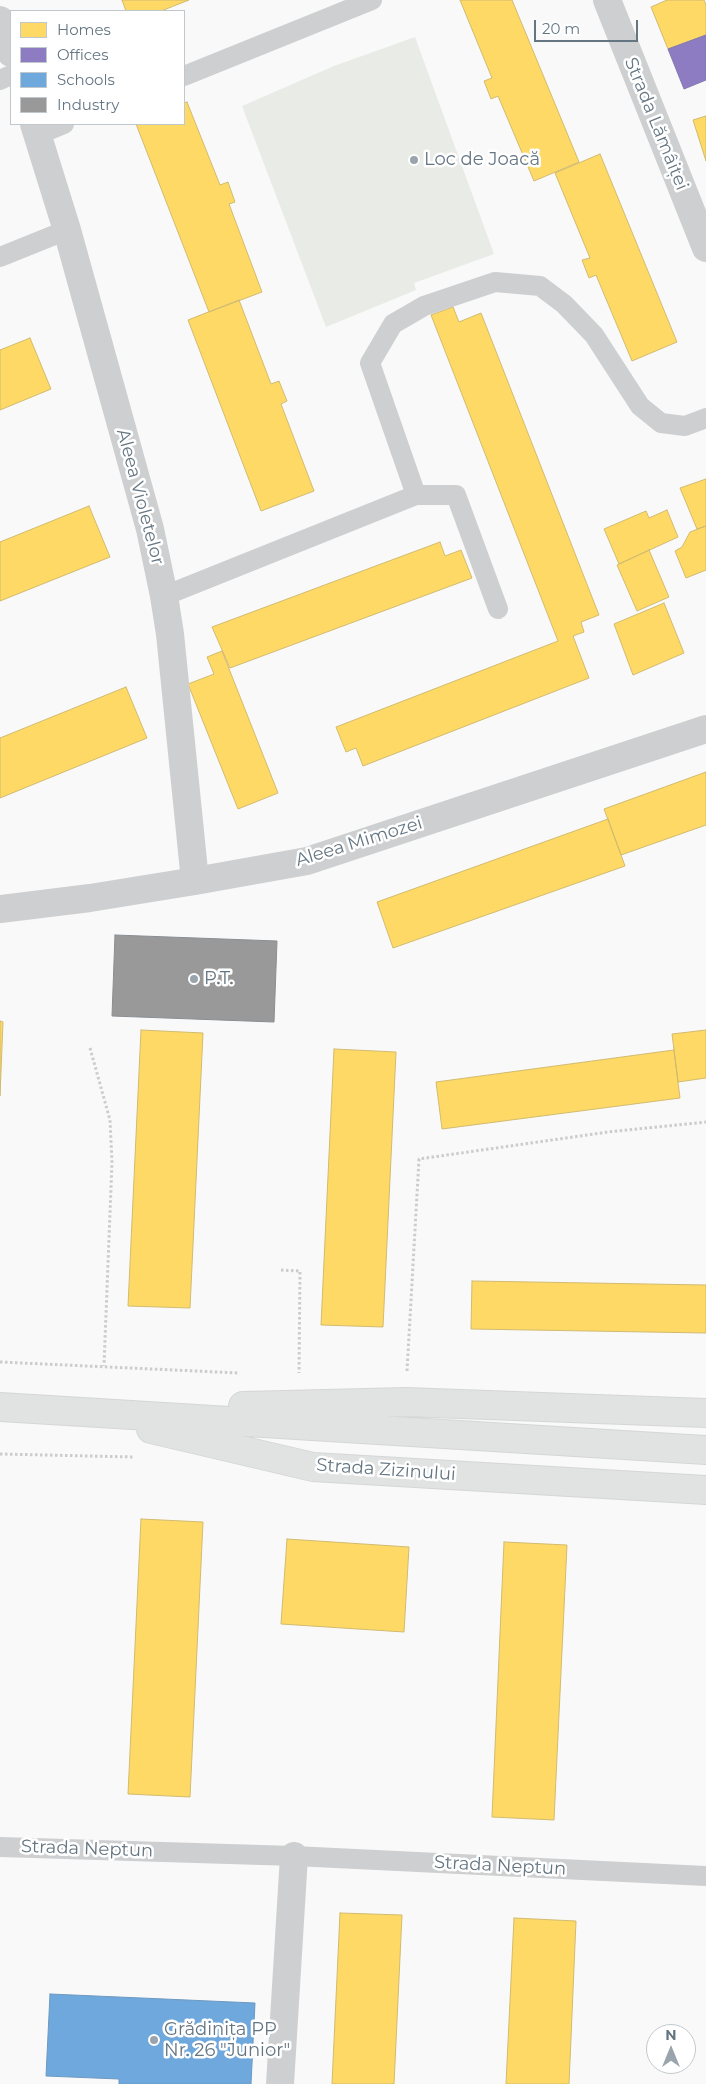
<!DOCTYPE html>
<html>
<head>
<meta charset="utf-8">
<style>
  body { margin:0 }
  #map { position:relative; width:706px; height:2084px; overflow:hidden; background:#f9f9f9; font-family:Montserrat,sans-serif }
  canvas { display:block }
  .legend { position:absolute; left:10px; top:10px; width:175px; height:115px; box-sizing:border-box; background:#fff; border:1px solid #c1c8cd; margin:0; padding:6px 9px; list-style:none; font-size:15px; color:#657683 }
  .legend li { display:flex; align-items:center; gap:10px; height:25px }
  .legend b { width:25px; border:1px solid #c1c8cd }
  .north { position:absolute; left:646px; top:2024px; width:50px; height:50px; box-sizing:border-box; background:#fff; border:1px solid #c1c8cd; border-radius:50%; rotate:0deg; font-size:14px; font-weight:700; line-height:20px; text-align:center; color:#657683 }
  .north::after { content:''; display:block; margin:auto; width:18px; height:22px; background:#99a4ac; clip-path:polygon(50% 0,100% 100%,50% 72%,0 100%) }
  .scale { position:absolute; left:534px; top:20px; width:104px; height:22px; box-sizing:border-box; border:2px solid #657683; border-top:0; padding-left:6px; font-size:15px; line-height:18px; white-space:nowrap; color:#657683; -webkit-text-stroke:4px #fff; paint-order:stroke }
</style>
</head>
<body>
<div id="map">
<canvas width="706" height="2084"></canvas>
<ul class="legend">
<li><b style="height:14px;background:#ffd966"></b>Homes</li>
<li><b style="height:14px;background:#8e7cc3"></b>Offices</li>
<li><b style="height:14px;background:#6fa8dc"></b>Schools</li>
<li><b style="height:14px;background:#999"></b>Industry</li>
</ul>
<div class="north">N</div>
<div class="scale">20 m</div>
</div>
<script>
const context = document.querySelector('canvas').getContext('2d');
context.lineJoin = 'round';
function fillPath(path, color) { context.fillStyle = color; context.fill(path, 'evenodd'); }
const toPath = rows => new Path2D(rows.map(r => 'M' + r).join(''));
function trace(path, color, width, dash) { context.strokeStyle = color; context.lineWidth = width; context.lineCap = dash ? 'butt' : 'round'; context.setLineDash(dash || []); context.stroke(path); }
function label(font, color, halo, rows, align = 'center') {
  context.font = font + ' Montserrat,sans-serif'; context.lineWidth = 5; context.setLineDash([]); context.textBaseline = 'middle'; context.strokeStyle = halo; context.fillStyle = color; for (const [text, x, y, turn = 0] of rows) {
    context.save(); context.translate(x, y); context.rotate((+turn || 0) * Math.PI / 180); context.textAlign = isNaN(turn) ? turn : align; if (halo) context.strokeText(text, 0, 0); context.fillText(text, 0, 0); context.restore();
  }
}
fillPath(toPath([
  [415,37,494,254,414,283,416,290,326,327,242,106,334,66]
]), '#e8ebe6');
const homes = toPath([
  [122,0,189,0,161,11,126,11,122,0],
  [460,0,512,0,579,162,534,181,498,96,491,99,484,81,492,78,460,0],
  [667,0,704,0,706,5,706,35,668,49,651,7,667,0],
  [187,102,220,185,228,182,235,202,229,204,262,292,209,312,136,124,184,124,184,103,187,102],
  [706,116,706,161,693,120,706,116],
  [600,154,677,342,632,361,596,275,589,278,582,260,590,258,555,173,600,154],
  [239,300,271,384,279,381,287,401,281,404,314,491,261,511,188,320,239,300],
  [453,307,459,322,481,313,599,615,581,622,584,632,573,636,589,678,363,766,356,748,346,752,336,727,558,641,431,315,453,307],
  [30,338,51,389,0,410,0,350,30,338],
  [706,479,706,526,697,529,680,488,706,479],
  [89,506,110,557,0,601,0,542,89,506],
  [667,510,678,537,619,564,604,529,646,511,649,518,667,510],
  [706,526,706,570,686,578,675,551,682,547,690,532,706,526],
  [440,542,445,556,461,550,472,578,230,668,212,627,440,542],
  [649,550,669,597,637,611,617,565,649,550],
  [664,603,684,653,633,675,614,624,664,603],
  [222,651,278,793,238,809,188,684,214,674,207,657,222,651],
  [126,687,147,738,0,798,0,738,126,687],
  [706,772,706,825,621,855,604,809,706,772],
  [608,819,625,866,393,948,377,902,608,819],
  [0,1021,3,1022,0,1096,0,1021],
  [141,1030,203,1033,190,1308,128,1306,141,1030],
  [706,1030,706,1078,678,1082,672,1034,706,1030],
  [334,1049,396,1052,383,1327,321,1325,334,1049],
  [674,1050,680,1098,442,1129,436,1082,674,1050],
  [472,1281,706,1285,706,1333,471,1329,472,1281],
  [141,1519,203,1522,190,1797,128,1794,141,1519],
  [287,1539,409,1547,404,1632,281,1624,287,1539],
  [504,1542,567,1545,554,1820,492,1817,504,1542],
  [340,1913,402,1915,394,2084,332,2084,340,1913],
  [514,1918,576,1921,569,2084,506,2084,514,1918]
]);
fillPath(homes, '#ffd966');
trace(homes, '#d1bb6f', 1);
const offices = toPath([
  [706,35,706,80,684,89,668,49,706,35]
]);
fillPath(offices, '#8e7cc3');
trace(offices, '#827ab0', 1);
const schools = toPath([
  [50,1994,255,2003,251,2084,119,2084,119,2079,46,2076,50,1994]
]);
fillPath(schools, '#6fa8dc');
trace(schools, '#6c99c1', 1);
const industry = toPath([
  [115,935,277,941,274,1022,112,1016,115,935]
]);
fillPath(industry, '#999');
trace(industry, '#898e92', 1);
const secondary = toPath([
  [243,1406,406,1402,706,1413],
  [0,1407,706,1450],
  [151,1429,313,1467,706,1490]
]);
trace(secondary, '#d5d6d7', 30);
trace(toPath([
  [90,1048,110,1120,112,1162,104,1366],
  [281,1270,300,1271,299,1373],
  [0,1362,239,1373],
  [407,1371,419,1159,608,1132,706,1122],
  [0,1454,134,1457]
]), '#cbcccd', 3, [2.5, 2.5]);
trace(toPath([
  [184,76,372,0],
  [0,80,11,75],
  [37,135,64,124],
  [0,257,67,230],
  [164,596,416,495],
  [498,609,456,495,416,495,370,363,393,324,424,306,495,282,540,286,564,304,594,335,640,406,661,423,685,426,706,418],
  [0,1847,294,1856,706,1876]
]), '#cecfd0', 20);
trace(toPath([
  [607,0,706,248],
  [0,20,11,53],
  [34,124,67,230,150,529,164,596,170,634,195,881],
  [0,909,90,898,195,881,307,861,706,729],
  [280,2084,294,1856]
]), '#cecfd0', 28);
trace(secondary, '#e1e2e2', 28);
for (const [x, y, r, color] of [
  [414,160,5,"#99a4ac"],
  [194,979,5,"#99a4ac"],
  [154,2040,5,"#99a4ac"]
]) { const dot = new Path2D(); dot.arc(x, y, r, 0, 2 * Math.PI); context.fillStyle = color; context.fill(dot); trace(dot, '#fff', 2); }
label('18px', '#657683', '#fff', [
  ["Strada Lămâiței",656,124,68],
  ["Aleea Violetelor",140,497,75],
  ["Aleea Mimozei",359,842,-17],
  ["Strada Zizinului",386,1470,4],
  ["Strada Neptun",87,1849,2],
  ["Strada Neptun",500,1866,3]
]);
label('18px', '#657683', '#fff', [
  ["Loc de Joacă",424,160],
  ["P.T.",204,979],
  ["Grădinița PP",164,2030],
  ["Nr. 26 \"Junior\"",164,2051]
], 'left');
</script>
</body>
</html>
